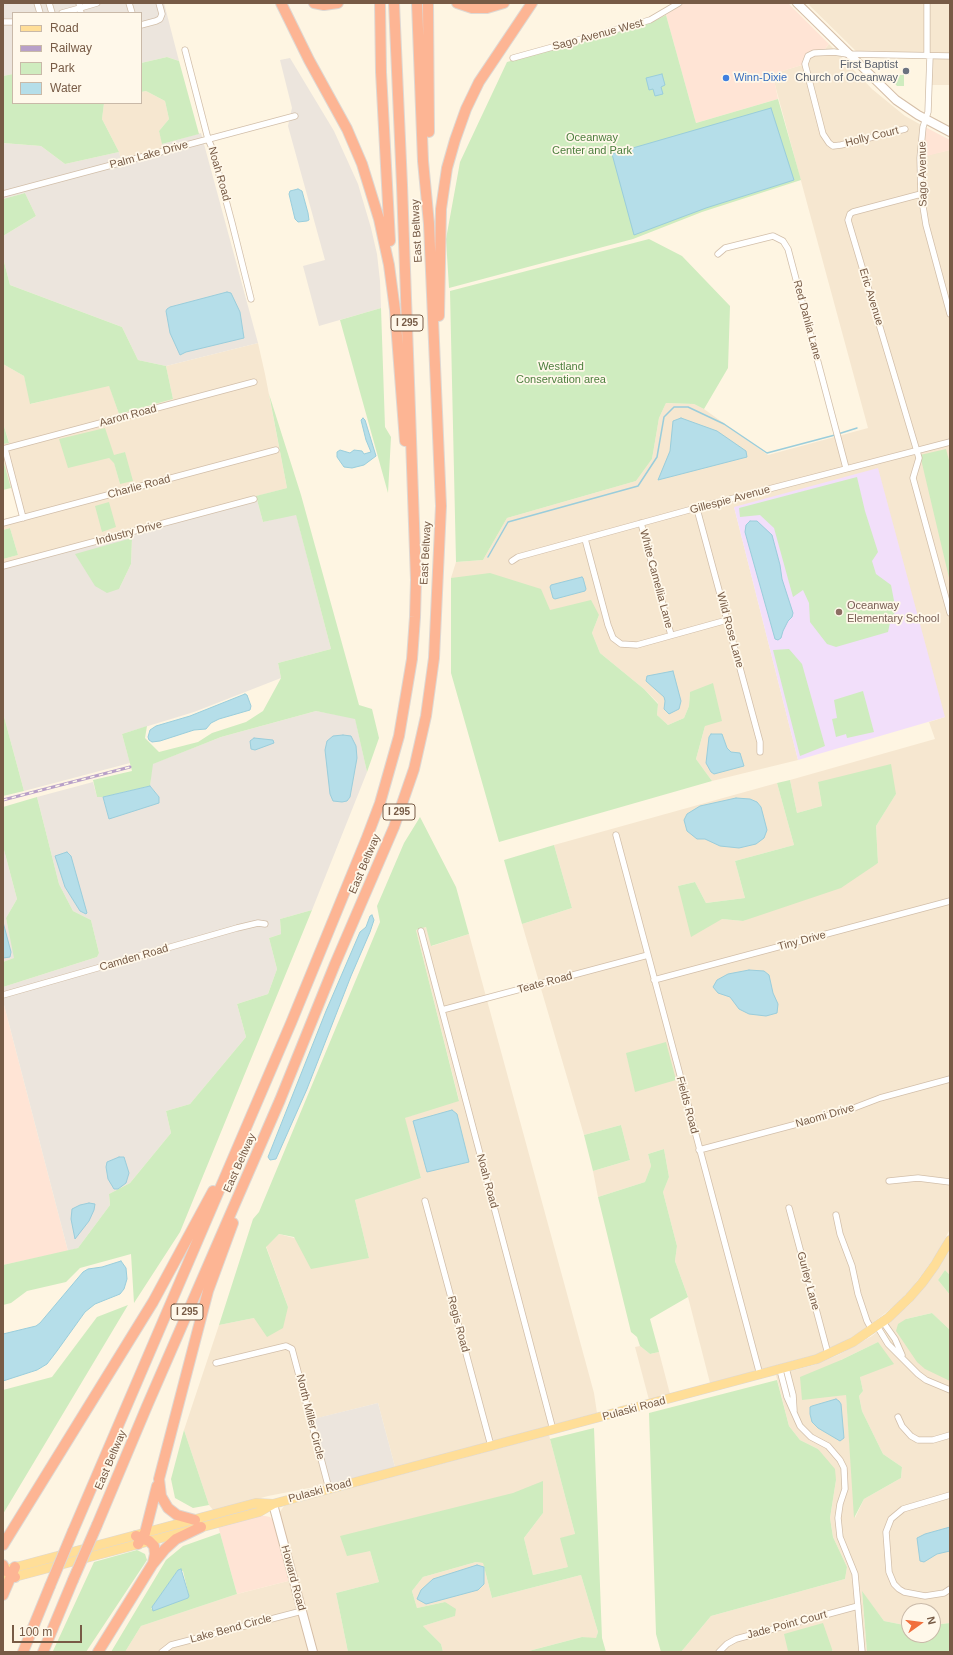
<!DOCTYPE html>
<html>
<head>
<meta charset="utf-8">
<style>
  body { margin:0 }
  #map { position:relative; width:953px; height:1655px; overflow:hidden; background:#fef5e2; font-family:Helvetica,sans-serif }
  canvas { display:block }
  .frame { position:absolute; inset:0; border:4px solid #775b46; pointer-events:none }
  .legend { position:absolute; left:12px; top:12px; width:130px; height:92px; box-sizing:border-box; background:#fff8ea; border:1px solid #c9b9a8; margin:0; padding:5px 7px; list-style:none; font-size:12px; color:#775b46 }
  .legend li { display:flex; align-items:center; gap:8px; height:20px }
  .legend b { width:20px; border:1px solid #c9b9a8 }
  .north { position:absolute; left:901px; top:1603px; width:40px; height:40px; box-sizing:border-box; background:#fff8ea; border:1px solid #c9b9a8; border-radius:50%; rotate:76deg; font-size:11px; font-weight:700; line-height:16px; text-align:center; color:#775b46 }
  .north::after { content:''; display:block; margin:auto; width:14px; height:18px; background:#f1703e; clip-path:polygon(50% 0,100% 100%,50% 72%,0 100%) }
  .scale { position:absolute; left:12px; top:1625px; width:70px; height:18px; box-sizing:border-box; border:2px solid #775b46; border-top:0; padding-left:5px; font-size:12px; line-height:14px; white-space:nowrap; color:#775b46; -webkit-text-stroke:3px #fff8ea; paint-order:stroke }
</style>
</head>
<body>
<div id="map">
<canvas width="953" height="1655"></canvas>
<div class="frame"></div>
<ul class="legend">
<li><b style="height:5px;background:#ffde98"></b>Road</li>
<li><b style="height:5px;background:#b8a0c8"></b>Railway</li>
<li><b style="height:11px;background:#cfecbf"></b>Park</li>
<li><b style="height:11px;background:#b5dee9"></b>Water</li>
</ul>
<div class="north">N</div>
<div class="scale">100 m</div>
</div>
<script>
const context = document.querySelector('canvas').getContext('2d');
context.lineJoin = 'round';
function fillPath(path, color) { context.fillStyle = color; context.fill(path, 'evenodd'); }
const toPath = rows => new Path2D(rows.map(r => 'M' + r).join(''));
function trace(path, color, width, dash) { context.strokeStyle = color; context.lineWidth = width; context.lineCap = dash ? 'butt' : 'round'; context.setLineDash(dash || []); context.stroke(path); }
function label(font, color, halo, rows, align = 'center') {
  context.font = font + ' Helvetica,sans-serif'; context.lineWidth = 3.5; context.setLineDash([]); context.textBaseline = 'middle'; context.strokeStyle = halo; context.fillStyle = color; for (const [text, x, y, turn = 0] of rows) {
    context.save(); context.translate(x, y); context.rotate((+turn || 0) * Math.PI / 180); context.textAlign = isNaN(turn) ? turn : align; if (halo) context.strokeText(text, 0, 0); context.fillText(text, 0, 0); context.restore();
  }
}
fillPath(toPath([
  [811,3,950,3,950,85,927,85,928,58,861,56,809,5],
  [829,44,872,89,905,116,925,127,923,156,950,150,950,1229,937,1254,914,1285,898,1303,865,1329,833,1348,818,1354,710,1383,688,1297,675,1261,677,1246,663,1192,669,1177,664,1149,648,1154,651,1166,645,1182,598,1197,593,1171,630,1160,621,1125,584,1135,522,924,572,908,554,845,777,783,794,845,735,861,745,898,706,903,695,882,678,886,722,919,743,921,878,863,876,826,896,794,818,782,822,806,797,813,790,780,935,739,929,722,945,717,734,507,798,760,712,781,696,759,705,726,690,692,689,706,684,718,668,725,657,715,658,703,644,689,600,653,592,633,599,615,549,610,451,578,456,562,483,560,507,518,636,481,652,459,659,418,666,403,694,404,704,409,768,455,868,428,772,74,802,65,806,56,813,51,825,49],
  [146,91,165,101,169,119,159,131,164,149,121,160,119,152,102,119,104,103,141,103,141,92],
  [258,343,265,374,287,488,3,564,3,559,18,555,10,528,3,530,3,522,19,517,3,460,3,444,9,442,3,423,3,364,24,376,31,404,109,385,119,414,173,399,166,366],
  [125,452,120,484,114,462,109,458],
  [426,927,432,946,469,934,594,1393,597,1413,395,1467,378,1403,314,1419,330,1484,268,1496,214,1511,209,1505,184,1430,219,1325,254,1318,288,1307,266,1246,279,1234,369,1258,355,1200,421,1178,404,1118,459,1100,416,930],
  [950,1250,950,1275,945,1270,938,1280,950,1295,950,1330,932,1313,906,1319,950,1346,950,1623,933,1625,933,1611,909,1611,909,1626,884,1621,862,1592,867,1652,833,1652,833,1650,786,1652,681,1652,711,1616,845,1579,847,1567,833,1537,830,1518,836,1480,818,1449,800,1440,789,1426,776,1375,814,1365,838,1355,872,1336,910,1304,929,1281],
  [878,1342,860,1377,863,1391,859,1396,862,1411,883,1454,902,1467,901,1478,864,1499,855,1518,846,1394,841,1360],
  [640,1346,650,1354,659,1352,670,1394,649,1400,635,1347],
  [549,1435,575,1534,568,1567,533,1575,524,1538,543,1513,542,1482,370,1551,379,1582,336,1593,348,1652,316,1652,279,1513,284,1506],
  [476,1562,483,1563,492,1598,581,1575,598,1632,596,1639,582,1637,525,1652,443,1652,441,1644,423,1626,454,1616,445,1602,417,1608,412,1591,423,1577],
  [292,1580,311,1652,125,1652,141,1626,237,1594]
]), '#f6e7d0');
fillPath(toPath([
  [684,3,788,3,829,44,825,49,813,51,806,56,802,65,773,74,778,99,696,123,666,15],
  [925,127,950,140,950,150,923,157],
  [3,1001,68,1251,3,1265],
  [260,1515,270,1517,274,1521,292,1580,237,1594,218,1526]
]), '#ffe4d5');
fillPath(toPath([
  [3,3,164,3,179,61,167,57,141,63,141,13,13,13,13,74,3,76],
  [290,58,334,131,358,184,371,228,377,254,380,281,381,308,319,326,303,266,325,260,288,126,292,108,280,60],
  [201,133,258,343,166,366,138,360,122,327,10,285,3,258,3,236,36,216,25,193,3,199,3,143,41,146,65,164,119,152,121,160,163,148,162,144],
  [256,496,263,522,296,514,331,649,278,663,281,678,194,712,122,734,130,763,24,791,3,713,3,564],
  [132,538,131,564,119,589],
  [316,711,355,718,367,772,312,910,280,919,281,934,269,938,277,969,268,994,237,1004,246,1037,190,1104,166,1111,171,1133,130,1183,109,1194,110,1205,78,1248,68,1251,3,1001,3,987,97,957,99,953,91,920,73,911,59,884,37,797,93,782,97,797,103,797,109,818,159,797,150,786,152,764,221,737],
  [3,846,17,899,6,918,15,958,3,962],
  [378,1403,395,1467,330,1484,313,1419]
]), '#ece5dd');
fillPath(toPath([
  [878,468,945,717,798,760,734,507]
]), '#f2dffa');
fillPath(toPath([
  [666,15,696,123,778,99,801,180,702,212,633,239,449,288,446,239,460,162,507,62,654,21],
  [167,57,179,61,199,134,162,144,159,131,169,119,165,101,146,91,141,92,141,63],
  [13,74,13,103,104,103,102,119,119,152,65,164,41,146,3,143,3,76],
  [891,75,904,75,904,86,897,86,891,79],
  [25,193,36,216,3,236,3,199],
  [649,239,682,256,730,306,728,368,704,409,694,404,666,403,659,418,652,459,636,481,507,518,483,560,456,562,450,291],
  [3,258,10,285,122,327,138,360,166,366,173,399,119,414,109,386,30,404,24,376,3,364],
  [381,308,385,427,391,437,388,493,340,320],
  [269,394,301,495,359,705,372,709,379,738,367,772,355,719,316,711,221,737,153,764,150,786,103,797,97,797,93,780,132,771,122,734,147,726,145,738,159,752,198,742,212,733,246,722,263,711,281,678,278,663,331,649,296,515,263,522,256,496,287,488],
  [3,423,9,443,3,444],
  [105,428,114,455,125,452,133,481,120,484,114,463,109,458,68,468,59,439],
  [946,449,950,464,950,582,920,455],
  [3,460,11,488,3,490],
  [857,477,865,511,878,552,872,561,876,574,891,585,896,611,891,618,888,632,836,647,827,644,810,622,809,603,803,590,793,597,774,528,760,515,740,517,739,508],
  [109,502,116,527,102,532,95,506],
  [10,528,18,555,3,559,3,530],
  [132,538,131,564,119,589,107,593,95,586,75,554],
  [490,573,541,589,550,610,591,600,599,615,592,633,600,653,644,689,658,704,657,715,668,725,684,718,689,706,690,692,713,683,722,721,705,726,696,759,712,781,499,842,451,673,451,578],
  [789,649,802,664,825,746,800,756,773,650],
  [863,691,874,732,847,738,846,734,836,737,832,719,837,718,834,700],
  [3,713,24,791,3,796],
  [891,764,896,794,876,826,878,863,841,888,743,921,722,919,691,937,678,886,695,882,706,903,745,898,735,861,794,845,777,783,790,780,797,813,822,806,818,782],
  [37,797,59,884,73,911,91,920,99,953,97,957,3,987,3,962,14,958,6,918,17,899,3,846,3,807],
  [420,817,456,887,469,934,431,946,426,927,416,930,459,1101,405,1118,421,1178,355,1200,369,1258,311,1269,294,1237,279,1234,266,1247,288,1307,283,1328,267,1337,254,1318,219,1325,253,1219,259,1212,380,922,377,906,404,843],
  [554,845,572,908,522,924,504,860],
  [312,910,180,1232,134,1303,131,1254,80,1268,66,1282,27,1291,11,1303,3,1305,3,1265,78,1248,110,1205,109,1194,130,1183,171,1133,166,1111,190,1104,246,1037,237,1004,268,994,277,969,269,938,281,934,280,919],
  [666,1042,676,1080,635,1092,626,1053],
  [621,1125,630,1160,593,1171,584,1135],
  [664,1149,669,1177,663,1192,677,1246,675,1261,688,1297,650,1319,659,1352,650,1354,640,1346,637,1337,631,1332,598,1197,645,1182,651,1166,648,1154],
  [945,1270,950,1275,950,1295,938,1280],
  [128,1305,3,1514,3,1390,52,1377,97,1317],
  [932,1313,950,1330,950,1381,925,1369,917,1362,896,1331,898,1324,906,1319],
  [878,1342,894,1364,860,1377,863,1391,859,1396,862,1411,883,1454,902,1467,901,1478,864,1499,854,1518,846,1395,802,1400,800,1377,841,1360],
  [777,1380,789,1426,800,1440,818,1449,835,1469,836,1480,830,1518,833,1537,847,1567,845,1579,711,1616,681,1652,661,1652,656,1634,649,1413],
  [594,1428,602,1638,606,1652,525,1652,582,1637,596,1638,598,1632,581,1575,492,1598,483,1563,476,1562,423,1577,412,1591,417,1608,445,1602,456,1609,455,1616,423,1626,441,1644,443,1652,348,1652,336,1593,379,1582,370,1551,347,1556,340,1536,513,1493,543,1481,543,1513,524,1538,533,1575,568,1567,560,1538,575,1534,550,1439],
  [184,1430,209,1505,193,1508,175,1498,171,1479],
  [220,1533,237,1594,141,1626,125,1652,111,1652,166,1560,183,1546],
  [178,1570,183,1571,189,1596,188,1598,151,1609],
  [137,1550,145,1554,147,1560,86,1652,53,1652,53,1651,94,1562],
  [862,1591,884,1621,909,1626,909,1635,933,1635,933,1625,950,1623,950,1652,867,1652],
  [823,1623,833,1652,786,1652,788,1651,784,1634]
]), '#cfecbf');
const water = toPath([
  [662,74,665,85,661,87,663,94,655,96,653,89,649,90,646,78,662,74],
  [771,108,794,180,706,208,634,235,612,154,771,108],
  [298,189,302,191,308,213,309,220,307,221,298,222,295,219,289,194,290,191,298,189],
  [227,292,231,293,240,312,244,338,186,352,180,355,170,333,166,311,167,309,170,307,227,292],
  [363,418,365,420,376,456,364,465,352,468,344,467,337,457,337,452,340,450,350,453,354,450,362,451,364,454,371,452,366,440,361,420,363,418],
  [681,418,717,431,746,451,747,457,658,480,670,451,673,421,681,418],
  [750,521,757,521,772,535,780,565,782,579,793,613,792,617,788,621,783,631,781,638,778,640,775,639,745,532,746,525,750,521],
  [582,577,583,578,586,589,585,591,555,599,553,598,550,587,551,585,582,577],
  [673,671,681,701,679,709,669,714,664,709,665,701,664,697,646,681,647,676,673,671],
  [245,694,247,695,251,706,250,710,219,719,211,723,206,729,194,730,160,741,152,742,149,740,148,737,150,730,156,726,190,716,245,694],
  [711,734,722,734,727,748,731,752,740,753,744,766,714,774,711,772,706,763,709,737,711,734],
  [343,735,351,736,356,746,357,758,350,797,347,801,342,802,333,801,330,794,325,750,327,741,333,736,343,735],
  [254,738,273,740,274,743,255,750,251,749,250,741,254,738],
  [150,786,159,797,159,803,109,819,103,797,150,786],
  [736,798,750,799,757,802,761,807,767,830,764,838,756,844,739,848,720,846,705,839,697,839,687,831,684,820,687,814,700,806,736,798],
  [67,852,71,856,87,913,86,914,80,911,65,887,55,856,67,852],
  [372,915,374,920,370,932,351,976,307,1089,276,1159,270,1160,268,1157,326,1011,360,932,366,927,370,916,372,915],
  [3,922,11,952,10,957,3,958,3,922],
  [749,970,764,971,769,975,773,993,778,1004,777,1013,766,1016,749,1014,739,1009,730,997,718,993,713,987,717,980,728,974,749,970],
  [452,1110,457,1114,469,1162,427,1172,413,1121,452,1110],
  [119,1157,124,1157,129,1173,126,1183,118,1189,114,1189,108,1179,106,1167,107,1162,119,1157],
  [89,1203,95,1204,94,1210,89,1221,75,1239,71,1219,72,1209,80,1205,89,1203],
  [121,1261,126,1268,127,1279,124,1289,120,1294,95,1304,85,1312,57,1351,47,1364,37,1370,3,1381,3,1334,36,1326,40,1323,83,1272,88,1269,102,1267,121,1261],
  [836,1399,839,1401,841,1404,844,1438,840,1441,818,1428,812,1422,810,1414,810,1407,812,1406,836,1399],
  [950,1527,950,1551,937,1554,924,1562,920,1561,917,1538,925,1534,950,1527],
  [477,1565,484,1567,484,1584,478,1590,426,1604,417,1599,421,1590,433,1579,477,1565],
  [181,1569,189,1596,188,1598,153,1611,152,1607,178,1570,181,1569]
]);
fillPath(water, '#b5dee9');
trace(water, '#9acddb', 1);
trace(toPath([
  [838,434,857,428],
  [488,557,508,522,638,486,657,457,664,417,674,407,688,407,724,424,767,453,835,435]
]), '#9acddb', 1.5);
const street = toPath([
  [37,3,40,13],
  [49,3,52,13],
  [79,3,80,8,97,3],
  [129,3,132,13],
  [62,13,80,8,81,13],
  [3,22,13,22],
  [141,25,156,21,160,19,162,14,159,3],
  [185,50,208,139,212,148,232,223,251,299],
  [927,56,927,3],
  [930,56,928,112,923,127,920,158,921,194,926,225,950,314],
  [513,58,650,20,679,3],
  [905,129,841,145,833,146,829,143,823,134,805,64,808,56,814,53,834,52,847,54,950,56],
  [3,194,295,116],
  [921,194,853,212,850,214,848,220,919,458,913,478,950,613],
  [718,254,725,248,773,236,783,241,788,249,846,468],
  [3,449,254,382],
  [5,449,23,518],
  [697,509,760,742,760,752],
  [3,523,276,450],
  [641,523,671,635],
  [585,539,608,625,613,638,621,644,637,645,727,620],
  [512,561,518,557,707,505,950,442],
  [3,566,254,499],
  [616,835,760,1375],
  [421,931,553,1430],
  [654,980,950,901],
  [3,995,237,928,258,923,265,924],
  [442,1010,648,955],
  [699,1150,846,1111,880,1098,950,1079],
  [889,1181,918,1178,950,1182],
  [425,1201,491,1446],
  [789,1208,828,1354],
  [836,1215,840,1234,852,1266,858,1294,867,1321,872,1330],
  [883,1322,895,1339,902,1355],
  [877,1326,888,1344,918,1374,926,1380,950,1390],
  [216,1363,286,1346,292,1349,329,1489],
  [786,1368,793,1395,794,1411],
  [780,1370,787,1397,800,1426,811,1437,828,1446,840,1460,844,1468,845,1489,840,1504,838,1518,840,1537,855,1574,862,1652],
  [898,1417,902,1426,911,1436,918,1440,933,1440,950,1435],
  [950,1495,903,1509,891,1519,886,1532,889,1572,894,1584,899,1589,904,1592,925,1596,944,1593,950,1589],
  [162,1652,171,1645,302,1611],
  [719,1652,727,1644,736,1639,858,1606]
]);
const secondary = toPath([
  [797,3,896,100,918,115,950,132],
  [273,1504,313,1652]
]);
const primary = toPath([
  [9,1569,256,1503,273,1504],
  [3,1580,259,1512,273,1504,817,1359,853,1342,888,1318,909,1298,922,1283,935,1265,950,1240]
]);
const highway = toPath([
  [281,3,309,60,347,129,362,164,379,219,389,265,395,310,405,441],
  [314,3,324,5,338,3],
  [380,3,381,72,390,241],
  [428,3,429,132],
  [457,3,472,8,487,8,504,3],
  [439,316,441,209,447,168,455,140,466,109,479,82,532,3],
  [195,1520,177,1515,168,1508,161,1496,159,1479,208,1291,233,1223],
  [97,1525,147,1406,280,1100,335,964,394,827,414,769,426,716,434,658,441,506,429,224,423,161,417,3],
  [73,1531,291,1023,366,840,380,803,399,736,412,659,415,617,416,580,402,185,394,3],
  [136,1536,149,1541,154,1546,155,1554,153,1563],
  [138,1544,145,1533,157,1486],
  [3,1545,153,1302,213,1191],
  [3,1565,5,1570,15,1577],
  [3,1595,15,1567],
  [23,1652,50,1586],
  [43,1652,73,1580],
  [98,1652,152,1565,165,1549,176,1539,201,1527]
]);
trace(street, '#d2bfaa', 7);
trace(secondary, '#d5bea7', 10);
trace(primary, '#ded8d3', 10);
trace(highway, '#ded8d3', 12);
trace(street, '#fff', 5.5);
trace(secondary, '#fff', 8);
trace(primary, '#ffde98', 9);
trace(highway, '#fdb594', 10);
const rail = toPath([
  [3,800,130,767]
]);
trace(rail, '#b8a0c8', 3);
trace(rail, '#fff8ea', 1.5, [4.5]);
const highwayBridge = toPath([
  [73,1580,97,1525],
  [50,1586,73,1531]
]);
trace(highwayBridge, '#ded8d3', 12, []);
trace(highwayBridge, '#fdb594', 10);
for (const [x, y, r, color] of [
  [906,71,4,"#6b7280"],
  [726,78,4,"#3f7fe0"],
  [839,612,4,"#8d6e63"]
]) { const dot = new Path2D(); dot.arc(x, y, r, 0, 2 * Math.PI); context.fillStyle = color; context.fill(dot); trace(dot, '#fff8ea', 1.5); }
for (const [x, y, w] of [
  [407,323,32],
  [399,812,32],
  [187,1312,32]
]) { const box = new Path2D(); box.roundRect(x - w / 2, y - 8, w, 16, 3); context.fillStyle = '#fff8ea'; context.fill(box); trace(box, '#775b46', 1); }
label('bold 10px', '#775b46', null, [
  ["I 295",407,323],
  ["I 295",399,812],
  ["I 295",187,1312]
]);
label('11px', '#775b46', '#fff8ea', [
  ["Sago Avenue West",598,35,-15],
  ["Holly Court",872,137,-14],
  ["Palm Lake Drive",149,155,-15],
  ["Noah Road",219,174,74],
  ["Sago Avenue",923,174,-91],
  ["East Beltway",417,231,-93],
  ["Eric Avenue",871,297,73],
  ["Red Dahlia Lane",807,320,75],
  ["Aaron Road",128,416,-15],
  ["Charlie Road",139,487,-15],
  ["Gillespie Avenue",730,500,-15],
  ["Industry Drive",129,533,-15],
  ["East Beltway",426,553,-87],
  ["White Camellia Lane",656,579,75],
  ["Wild Rose Lane",730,630,75],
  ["East Beltway",365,864,-67],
  ["Tiny Drive",802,941,-15],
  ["Camden Road",134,958,-16],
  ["Teate Road",545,983,-15],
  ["Fields Road",687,1105,75],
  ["Naomi Drive",825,1116,-16],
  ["East Beltway",240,1163,-66],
  ["Noah Road",487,1181,75],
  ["Gurley Lane",808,1281,75],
  ["Regis Road",458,1324,75],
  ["Pulaski Road",634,1409,-15],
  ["North Miller Circle",310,1417,76],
  ["East Beltway",111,1460,-67],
  ["Pulaski Road",320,1491,-15],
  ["Howard Road",293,1578,75],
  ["Jade Point Court",787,1625,-15],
  ["Lake Bend Circle",231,1629,-15]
]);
label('11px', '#5b616d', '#fff8ea', [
  ["First Baptist",898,65],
  ["Church of Oceanway",898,78]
], 'right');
label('11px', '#366cbe', '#fff8ea', [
  ["Winn-Dixie",734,78]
], 'left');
label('11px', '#4c7e3d', '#fff8ea', [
  ["Oceanway",592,138],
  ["Center and Park",592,151],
  ["Westland",561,367],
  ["Conservation area",561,380]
]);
label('11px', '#785e54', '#fff8ea', [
  ["Oceanway",847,606],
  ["Elementary School",847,619]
], 'left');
</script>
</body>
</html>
